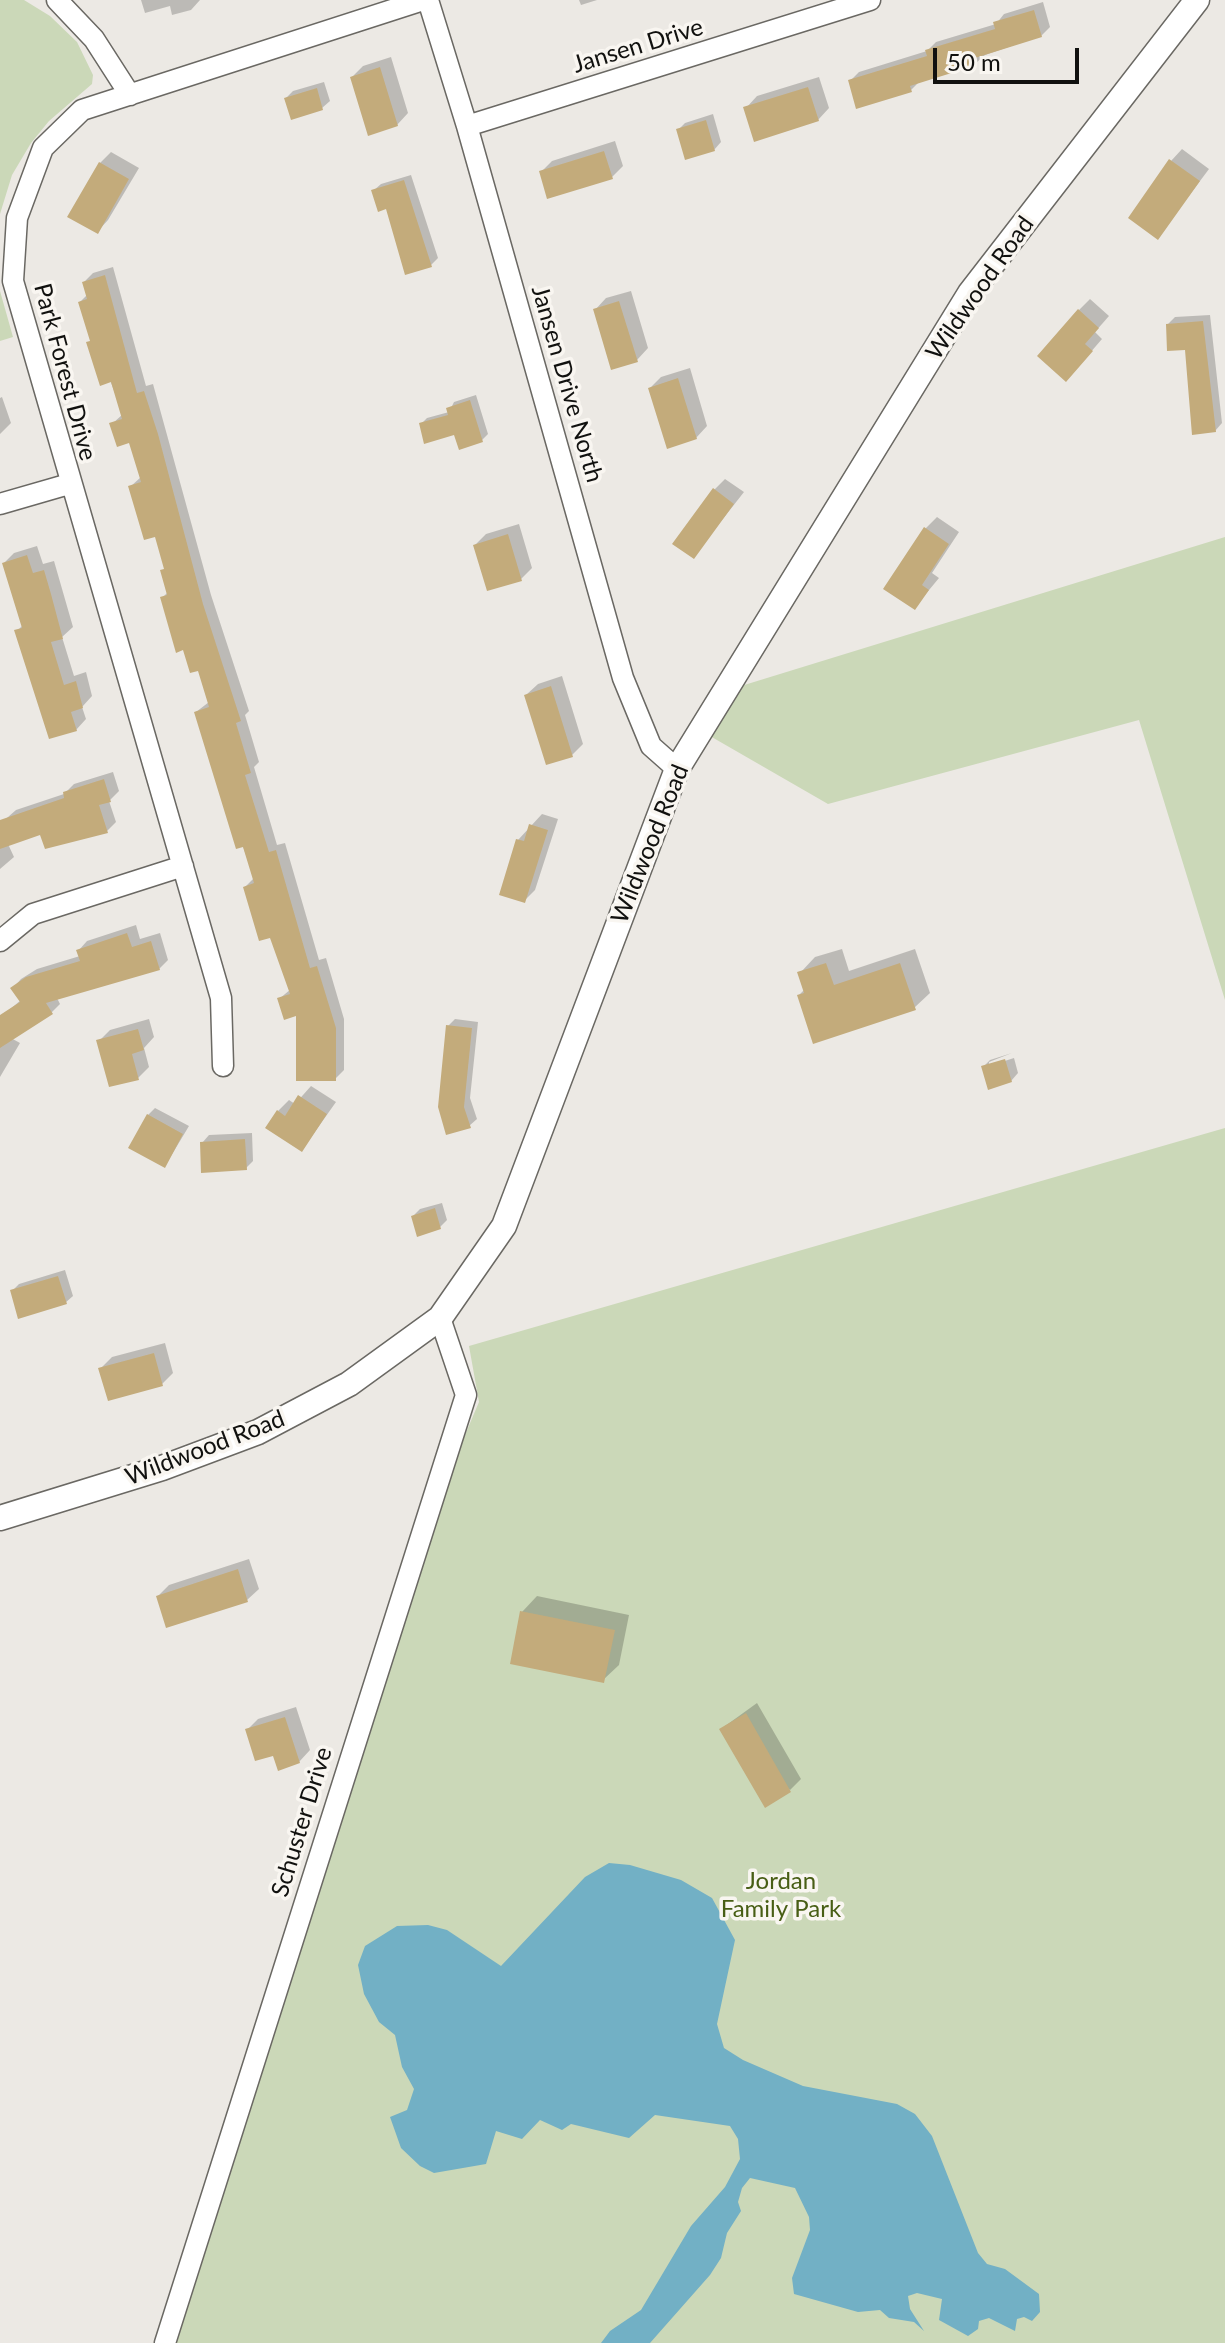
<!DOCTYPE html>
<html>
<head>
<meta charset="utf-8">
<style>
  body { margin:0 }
  #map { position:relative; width:1225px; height:2343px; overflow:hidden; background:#ece9e4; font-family:Lato,sans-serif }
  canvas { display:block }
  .scale { position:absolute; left:933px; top:48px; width:146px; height:36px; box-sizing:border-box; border:4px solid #11110f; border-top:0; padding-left:10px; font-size:24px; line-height:28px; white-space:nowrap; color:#11110f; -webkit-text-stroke:6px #f9f6f1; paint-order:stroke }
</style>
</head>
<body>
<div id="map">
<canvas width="1225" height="2343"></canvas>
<div class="scale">50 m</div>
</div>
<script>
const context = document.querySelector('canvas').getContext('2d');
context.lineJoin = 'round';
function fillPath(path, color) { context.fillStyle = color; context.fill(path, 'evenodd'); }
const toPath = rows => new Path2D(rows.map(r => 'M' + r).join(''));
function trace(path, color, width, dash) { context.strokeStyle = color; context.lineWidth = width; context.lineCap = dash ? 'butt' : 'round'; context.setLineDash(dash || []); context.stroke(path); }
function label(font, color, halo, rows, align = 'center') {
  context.font = font + ' Lato,sans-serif'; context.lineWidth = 7; context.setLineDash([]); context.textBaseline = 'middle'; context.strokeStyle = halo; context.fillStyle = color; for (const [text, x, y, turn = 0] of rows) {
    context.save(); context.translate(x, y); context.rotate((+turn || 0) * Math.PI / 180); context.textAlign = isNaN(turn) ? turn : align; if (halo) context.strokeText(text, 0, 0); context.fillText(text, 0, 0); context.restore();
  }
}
fillPath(toPath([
  [0,0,24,0,50,16,77,42,93,75,92,84,49,121,31,143,12,175,0,214],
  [0,291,13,337,0,341],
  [1225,537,1225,1000,1139,720,828,804,710,736,741,686],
  [1225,1128,1225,2343,171,2343,451,1468,479,1402,469,1346]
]), '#cbd8b8');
fillPath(toPath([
  [609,1863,630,1865,681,1880,712,1898,735,1940,717,2024,724,2048,743,2060,803,2086,897,2104,915,2114,932,2136,978,2253,987,2264,1005,2269,1039,2294,1040,2312,1032,2321,1024,2317,1017,2319,1015,2331,989,2318,979,2321,978,2329,968,2336,939,2320,942,2299,917,2293,908,2296,910,2309,924,2331,914,2322,889,2318,880,2310,858,2312,794,2294,792,2278,810,2230,809,2217,795,2188,750,2178,742,2188,738,2202,741,2211,727,2233,721,2258,710,2275,650,2343,601,2343,610,2331,641,2310,691,2226,725,2187,740,2159,738,2139,730,2126,655,2115,629,2138,571,2124,562,2130,540,2120,522,2139,496,2131,486,2164,434,2173,420,2166,401,2148,390,2117,407,2110,414,2089,402,2067,395,2035,379,2022,364,1994,358,1965,365,1946,397,1926,428,1925,447,1930,501,1966,585,1877]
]), '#72b0c5');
fillPath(toPath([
  [141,0,200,0,191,10,172,15,170,6,145,13],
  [579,0,597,0,581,5],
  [1043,2,1050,27,1041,36,985,55,976,63,921,80,911,90,850,81,859,72,927,51,936,42,996,24,1004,14],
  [391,57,408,113,397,125,352,77,363,66],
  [819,77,829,108,818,120,746,108,757,96],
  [324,82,330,101,322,108,286,98,293,91],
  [713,114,721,142,714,150,678,130,685,123],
  [615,141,623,166,612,177,541,172,552,161],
  [1182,149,1209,169,1158,237,1171,161],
  [111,152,139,168,108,220,97,232,100,163],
  [411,175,438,258,431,265,373,191,381,184],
  [113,267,146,386,153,384,211,595,249,711,245,715,259,762,254,767,277,845,285,843,319,960,326,958,344,1019,344,1070,335,1079,298,1014,279,999,291,989,271,935,245,887,254,878,196,712,209,702,199,668,163,597,169,591,166,567,156,534,130,487,141,477,130,441,112,424,123,414,80,302,88,294,84,282,93,273],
  [631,291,648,348,637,360,595,310,606,298],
  [1090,299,1109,316,1095,332,1102,339,1077,368,1079,310],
  [1210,315,1222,423,1215,431,1187,348,1168,324,1175,317],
  [690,368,707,426,696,438,650,388,661,377],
  [476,395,488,434,482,440,421,424,427,418,449,412,454,402],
  [2,397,11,423,0,434,0,398],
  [725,479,744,492,693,557,714,490],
  [937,517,959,532,932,573,939,578,915,607,926,528],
  [519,524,532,568,521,579,475,545,486,534],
  [37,546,43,564,54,561,73,627,62,637,74,676,86,672,92,696,82,707,86,719,76,730,17,631,23,625,4,563,14,553],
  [562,676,583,744,572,755,526,695,538,684],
  [113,772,119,791,109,801,116,822,107,831,42,833,8,844,14,857,0,869,0,824,16,810,64,794,74,784],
  [542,814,558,819,535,890,524,901,518,840],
  [136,925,140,939,160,933,168,960,159,969,57,998,60,1004,52,1012,2,1016,21,1000,13,988,21,979,37,969,80,956,79,950,87,941],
  [842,949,849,971,915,949,930,993,914,1008,799,995,805,989,800,973,815,957],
  [149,1019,154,1037,144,1048,149,1067,138,1078,99,1041,110,1030],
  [455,1019,478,1022,470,1098,477,1119,469,1126,448,1132,448,1026],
  [0,1032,20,1043,0,1077],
  [1012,1053,989,1062,989,1066,1014,1058,1018,1073,1011,1081,983,1067,990,1060],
  [311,1086,336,1102,302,1150,278,1111,289,1100,295,1104],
  [155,1108,189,1126,165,1166,148,1115],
  [252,1133,253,1161,246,1168,202,1143,209,1135],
  [442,1203,447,1220,440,1227,413,1216,420,1209],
  [65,1270,73,1296,65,1303,12,1291,19,1284],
  [165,1343,173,1373,162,1384,101,1368,112,1357],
  [249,1559,259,1589,247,1600,158,1596,169,1585],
  [537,1596,629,1615,619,1665,603,1680,522,1612],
  [757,1703,801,1779,790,1790,721,1729],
  [296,1707,310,1750,299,1762,247,1730,258,1719]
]), '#0003');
fillPath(toPath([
  [1034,10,1042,37,975,58,977,65,910,86,912,92,856,109,848,80,927,56,925,50,995,29,993,22],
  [380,67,398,126,368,136,350,77],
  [808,87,819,121,754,142,743,107],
  [317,88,323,110,291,120,284,98],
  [706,120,715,151,685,160,676,129],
  [604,151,613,179,547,199,539,171],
  [1169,159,1200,181,1158,240,1128,218],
  [99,162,129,179,98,234,67,217],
  [404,180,432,267,405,275,386,209,378,212,371,190],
  [105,275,137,393,144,391,158,434,203,604,241,721,236,723,251,773,245,775,269,852,276,850,310,968,317,966,336,1028,336,1081,296,1081,296,1016,284,1020,277,998,290,994,270,938,259,941,243,887,254,883,243,847,236,849,194,712,209,707,198,671,190,673,183,650,176,653,160,597,167,595,160,570,164,569,155,537,144,540,128,486,141,482,129,443,117,447,109,423,122,419,111,382,100,386,86,342,90,341,78,302,87,299,82,282],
  [619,301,638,362,611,370,593,309],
  [1078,309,1099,328,1085,344,1093,351,1066,382,1037,356],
  [1203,321,1216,432,1192,435,1185,350,1167,351,1166,324],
  [678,378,697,439,667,449,648,388],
  [470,400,483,442,459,450,454,435,424,444,419,423,448,415,446,408],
  [713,488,734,504,694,559,672,544],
  [924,527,949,544,922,585,929,590,915,610,883,589],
  [508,534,522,581,487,591,473,545],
  [27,555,33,573,44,570,51,594,63,639,51,642,64,685,76,681,83,708,71,712,77,731,49,739,14,630,22,628,2,563],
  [551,686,573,757,546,765,524,695],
  [104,779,111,802,99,805,108,833,45,849,40,835,0,849,0,820,64,798,63,792],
  [529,824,548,830,525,903,499,895,516,839,524,841],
  [127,933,132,947,151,941,160,970,46,1003,53,1014,0,1048,0,1015,20,1002,10,988,26,977,80,961,76,950],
  [826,963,834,985,900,963,916,1010,813,1044,797,995,804,993,797,972],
  [446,1025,472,1028,464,1107,471,1128,446,1135,438,1107],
  [138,1029,144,1050,132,1054,139,1080,109,1087,96,1040],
  [1005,1059,1012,1082,988,1090,981,1066],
  [298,1095,327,1114,302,1152,265,1128,277,1110,285,1116],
  [147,1114,183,1134,165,1168,128,1148],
  [245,1139,247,1170,201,1173,200,1142],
  [435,1208,441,1229,417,1237,411,1216],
  [58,1276,67,1304,18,1319,10,1290],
  [154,1353,163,1386,108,1401,98,1368],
  [238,1569,248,1602,166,1628,156,1596],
  [520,1611,615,1630,604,1683,510,1664],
  [746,1713,791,1792,765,1808,719,1729],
  [285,1717,300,1763,278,1771,273,1756,255,1761,245,1729]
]), '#c3ab7b');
const minor = toPath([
  [57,0,94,39,130,95],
  [428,0,467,126,623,678,651,746,677,769],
  [467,126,870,0],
  [0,504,69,484],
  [0,941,33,914,183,866],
  [223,1066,221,998,13,281,17,218,43,148,82,110,423,0],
  [165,2343,466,1395,440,1318]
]);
const tertiary = toPath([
  [0,1518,162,1468,258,1432,349,1384,440,1318,504,1226,677,769,970,293,1197,0]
]);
trace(minor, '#6a6863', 23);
trace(tertiary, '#6a6863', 27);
trace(minor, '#fff', 20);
trace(tertiary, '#fff', 24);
label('24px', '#11110f', '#f9f6f1', [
  ["Jansen Drive",638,46,-17],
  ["Wildwood Road",980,288,-55],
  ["Park Forest Drive",65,372,75],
  ["Jansen Drive North",567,384,74],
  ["Wildwood Road",650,844,-68],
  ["Wildwood Road",205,1448,-21],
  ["Schuster Drive",302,1822,-73]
]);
label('24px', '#485e15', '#f9f6f1', [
  ["Jordan",781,1881],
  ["Family Park",781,1909]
]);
</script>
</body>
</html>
